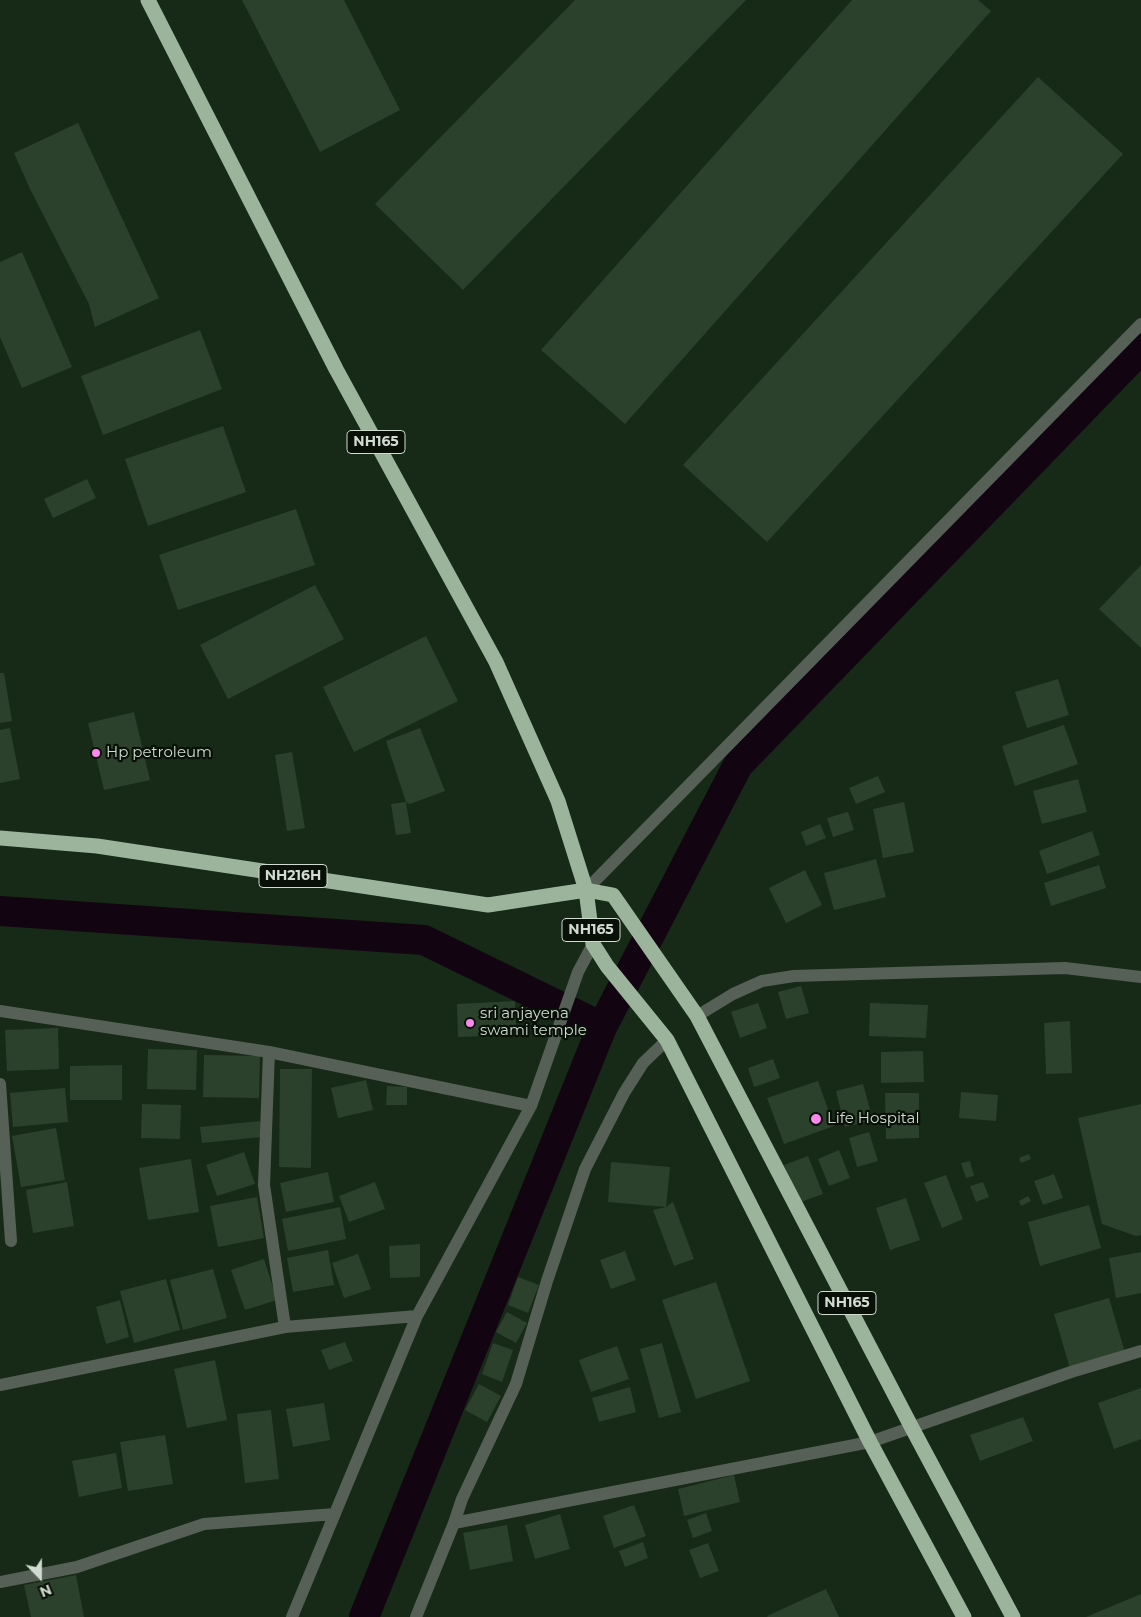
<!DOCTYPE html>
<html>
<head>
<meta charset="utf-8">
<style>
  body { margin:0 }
  #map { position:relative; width:1141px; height:1617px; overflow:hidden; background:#162a17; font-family:Montserrat,sans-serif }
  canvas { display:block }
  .north { position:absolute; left:15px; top:1552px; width:50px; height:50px; -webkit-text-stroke:4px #081008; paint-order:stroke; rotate:158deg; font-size:14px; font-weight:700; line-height:20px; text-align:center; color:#cfdccf }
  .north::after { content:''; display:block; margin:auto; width:18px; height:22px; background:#cfdccf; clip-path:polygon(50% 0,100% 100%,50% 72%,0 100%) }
</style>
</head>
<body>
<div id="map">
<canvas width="1141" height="1617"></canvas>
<div class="north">N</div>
</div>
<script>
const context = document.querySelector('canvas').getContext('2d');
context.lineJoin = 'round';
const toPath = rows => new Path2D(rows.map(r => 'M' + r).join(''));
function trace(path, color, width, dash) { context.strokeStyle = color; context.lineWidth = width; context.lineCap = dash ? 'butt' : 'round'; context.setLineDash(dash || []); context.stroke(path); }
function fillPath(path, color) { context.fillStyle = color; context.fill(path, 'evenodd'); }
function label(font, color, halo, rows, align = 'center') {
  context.font = font + ' Montserrat,sans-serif'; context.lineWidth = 4.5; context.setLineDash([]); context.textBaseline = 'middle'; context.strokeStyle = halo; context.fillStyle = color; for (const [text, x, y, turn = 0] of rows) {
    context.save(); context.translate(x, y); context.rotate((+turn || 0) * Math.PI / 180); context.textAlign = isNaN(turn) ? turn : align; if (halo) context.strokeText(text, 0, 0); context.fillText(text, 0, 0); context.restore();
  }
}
trace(toPath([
  [0,911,424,940,602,1027],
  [364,1617,602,1027,738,765,1141,349]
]), '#130412', 30);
fillPath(toPath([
  [242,0,344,0,400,110,320,152],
  [575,0,746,0,463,290,375,204],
  [852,0,978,0,991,11,625,424,541,350],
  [1038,77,1123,154,767,542,683,465],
  [78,123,159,298,95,327,89,304,30,189,14,153],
  [22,252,72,367,22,388,0,337,0,262],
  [200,330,222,389,103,435,81,376],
  [223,426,246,492,148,526,125,459],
  [87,479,96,498,53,518,44,499],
  [296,509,315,565,178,610,159,555],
  [1141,565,1141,648,1099,609],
  [315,585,344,639,228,699,200,645],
  [426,636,458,701,354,752,323,687],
  [0,673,4,673,12,721,0,723],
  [1058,679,1069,715,1027,728,1015,692],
  [134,712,150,780,104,790,88,723],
  [1064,725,1078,764,1015,786,1002,746],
  [10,728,20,779,0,783,0,730],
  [420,728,445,791,410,804,406,802,386,741],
  [292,752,305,828,287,831,275,755],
  [878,776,885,792,856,804,849,788],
  [1078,779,1087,812,1042,824,1033,791],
  [406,802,411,833,396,835,391,804],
  [904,802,914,852,883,858,873,809],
  [848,812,854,830,833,837,827,818],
  [820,824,826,838,806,846,801,832],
  [1092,831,1100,855,1047,874,1039,851],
  [876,859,886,897,834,910,824,873],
  [1099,865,1106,888,1051,906,1044,883],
  [805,870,822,905,786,923,769,888],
  [801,986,809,1013,786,1019,778,992],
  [515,1001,516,1035,458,1037,457,1004],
  [758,1003,767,1028,740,1038,731,1012],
  [870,1003,928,1005,926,1038,869,1036],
  [1070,1021,1072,1073,1046,1074,1044,1023],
  [58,1028,59,1069,7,1071,5,1030],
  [148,1049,197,1050,196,1090,147,1089],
  [923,1051,924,1082,881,1083,881,1052],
  [204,1055,260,1056,259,1098,203,1097],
  [773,1059,780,1078,754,1087,748,1068],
  [122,1065,122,1100,70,1100,70,1066],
  [280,1069,312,1069,311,1168,279,1167],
  [366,1080,373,1110,338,1118,331,1088],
  [818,1081,834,1126,784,1144,767,1098],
  [863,1084,873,1120,845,1127,836,1091],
  [387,1086,407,1087,407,1105,386,1105],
  [65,1088,68,1122,13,1127,10,1093],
  [961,1092,998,1095,996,1121,959,1118],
  [885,1093,919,1093,919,1138,886,1139],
  [142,1104,181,1105,180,1139,141,1138],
  [1141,1104,1141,1235,1136,1236,1102,1224,1078,1118],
  [260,1121,261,1137,202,1143,200,1127],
  [56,1128,65,1180,21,1187,12,1136],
  [869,1132,878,1161,857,1167,849,1138],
  [839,1150,850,1178,829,1186,818,1159],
  [244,1152,255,1184,217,1196,206,1165],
  [1029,1154,1031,1159,1021,1163,1019,1158],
  [808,1156,823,1194,798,1203,784,1165],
  [191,1159,199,1212,148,1220,139,1168],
  [970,1161,974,1176,966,1178,961,1163],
  [611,1162,670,1167,666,1207,608,1202],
  [328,1172,334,1202,286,1212,280,1183],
  [1054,1174,1063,1198,1043,1205,1034,1181],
  [946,1175,963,1219,942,1228,924,1183],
  [67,1182,74,1226,33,1233,26,1190],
  [375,1182,385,1209,349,1222,339,1196],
  [983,1182,989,1197,976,1202,970,1186],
  [1028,1196,1031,1201,1021,1206,1019,1201],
  [257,1197,264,1238,218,1247,210,1206],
  [906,1198,920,1240,890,1250,876,1208],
  [673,1202,694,1259,674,1266,653,1210,666,1207],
  [1089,1205,1101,1248,1040,1266,1028,1222],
  [340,1207,346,1239,288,1251,282,1219],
  [420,1244,420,1277,390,1278,389,1246],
  [328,1250,334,1285,293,1292,287,1258],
  [625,1251,636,1280,611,1289,600,1260],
  [1141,1252,1141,1293,1116,1298,1109,1258],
  [358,1254,371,1289,344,1298,332,1263],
  [264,1259,277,1300,245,1310,231,1270],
  [213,1269,227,1318,183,1330,170,1280],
  [518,1277,539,1285,528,1313,508,1305],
  [166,1279,180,1330,134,1343,120,1291],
  [716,1282,750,1381,696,1399,662,1300],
  [1109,1298,1126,1356,1071,1372,1054,1314],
  [120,1300,129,1337,106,1344,96,1307],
  [507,1312,527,1323,516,1343,496,1332],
  [345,1342,353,1361,329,1370,321,1350],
  [493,1343,513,1350,502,1382,482,1374],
  [662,1343,681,1412,659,1418,640,1349],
  [617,1346,629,1379,591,1392,579,1360],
  [215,1360,227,1420,187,1428,174,1369],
  [479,1384,501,1396,487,1422,465,1410],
  [630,1387,636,1412,599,1422,592,1398],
  [1141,1388,1141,1439,1114,1449,1098,1403],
  [324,1403,330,1440,293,1447,286,1409],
  [271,1410,279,1479,245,1483,237,1414],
  [1023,1417,1033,1441,980,1461,970,1435],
  [165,1435,173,1484,128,1491,120,1442],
  [116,1453,122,1488,79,1497,72,1461],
  [734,1475,740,1502,684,1516,678,1489],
  [634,1505,646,1536,614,1548,603,1516],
  [706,1513,712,1531,693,1538,687,1520],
  [560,1514,570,1549,535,1559,525,1525],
  [507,1525,513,1561,470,1570,463,1533],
  [643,1542,648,1558,625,1567,619,1551],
  [708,1543,719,1571,700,1578,689,1550],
  [76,1575,84,1617,31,1617,24,1585],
  [826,1589,839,1617,768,1617,767,1616],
  [1141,1594,1141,1617,1086,1617]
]), '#2c412c');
trace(toPath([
  [586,890,1141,324],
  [0,1011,269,1052,531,1106],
  [697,1016,733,994,762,981,794,976,1065,968,1141,977],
  [269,1052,264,1185,285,1327],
  [0,1084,11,1241],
  [0,1385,285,1327,417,1316],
  [454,1523,870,1442,1071,1372,1141,1351],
  [0,1582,77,1567,204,1524,335,1514],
  [292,1617,417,1316,531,1106,578,972,593,944],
  [416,1617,454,1523,462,1499,516,1384,547,1281,585,1169,624,1093,643,1063,667,1040]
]), '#576057', 12);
trace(toPath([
  [148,0,336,369,496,662,558,801,586,890,593,944,607,966,667,1040,870,1442,964,1617],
  [0,838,97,846,488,905,586,890,613,895,697,1016,912,1428,1013,1617]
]), '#9db49c', 15);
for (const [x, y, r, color] of [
  [96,753,5,"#f888ea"],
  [470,1023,5,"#f888ea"],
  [816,1119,6,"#f888ea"]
]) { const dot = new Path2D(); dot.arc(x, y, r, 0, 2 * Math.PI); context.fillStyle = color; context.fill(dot); trace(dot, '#081008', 2); }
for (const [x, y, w] of [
  [376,442,58],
  [293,876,68],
  [591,930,58],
  [847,1303,58]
]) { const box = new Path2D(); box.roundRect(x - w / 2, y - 11.5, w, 23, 4); context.fillStyle = '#081008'; context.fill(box); trace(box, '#cfdccf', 1); }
label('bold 14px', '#cfdccf', null, [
  ["NH165",376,442],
  ["NH216H",293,876],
  ["NH165",591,930],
  ["NH165",847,1303]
]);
label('15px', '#cfdccf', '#081008', [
  ["Hp petroleum",106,753],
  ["sri anjayena",480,1014],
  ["swami temple",480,1031],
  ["Life Hospital",827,1119]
], 'left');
</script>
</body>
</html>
